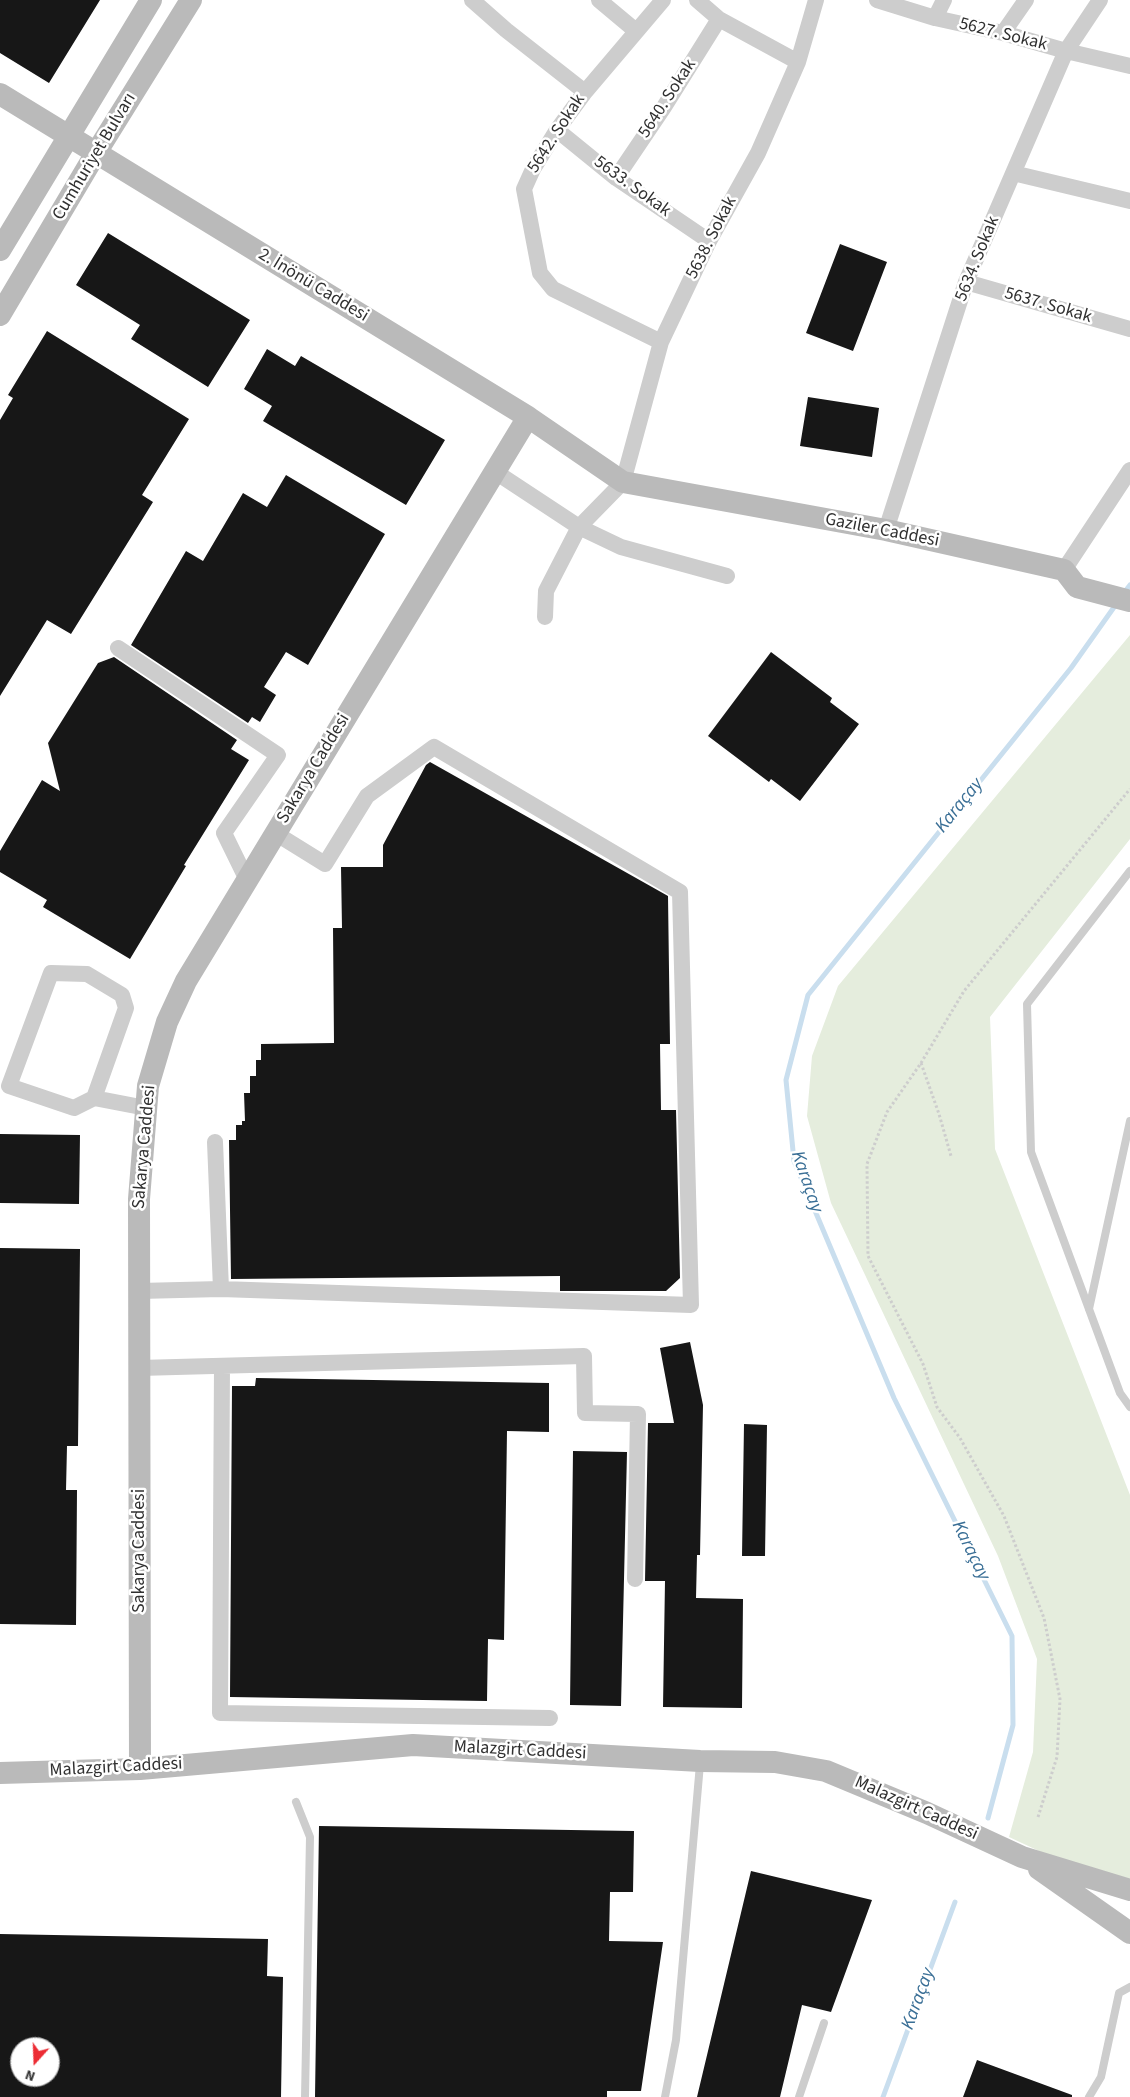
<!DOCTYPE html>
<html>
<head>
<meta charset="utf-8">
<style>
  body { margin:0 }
  #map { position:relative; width:1130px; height:2097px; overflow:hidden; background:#fff; font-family:"Source Sans 3",sans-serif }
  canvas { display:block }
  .north { position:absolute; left:10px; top:2037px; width:50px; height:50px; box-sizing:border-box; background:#fff; border:1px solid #acacac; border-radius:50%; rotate:200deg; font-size:14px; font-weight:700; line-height:20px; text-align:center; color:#303030 }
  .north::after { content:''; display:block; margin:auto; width:18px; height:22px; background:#ec2c34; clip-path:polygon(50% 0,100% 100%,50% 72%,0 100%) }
</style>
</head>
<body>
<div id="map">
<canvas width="1130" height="2097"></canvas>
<div class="north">N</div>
</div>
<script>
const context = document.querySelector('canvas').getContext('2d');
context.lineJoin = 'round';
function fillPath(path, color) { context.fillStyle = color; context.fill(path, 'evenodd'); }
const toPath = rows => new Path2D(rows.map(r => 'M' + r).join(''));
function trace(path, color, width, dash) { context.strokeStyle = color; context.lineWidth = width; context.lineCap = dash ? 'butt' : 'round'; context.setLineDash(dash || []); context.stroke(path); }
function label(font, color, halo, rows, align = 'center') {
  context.font = font + ' "Source Sans 3",sans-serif'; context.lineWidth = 5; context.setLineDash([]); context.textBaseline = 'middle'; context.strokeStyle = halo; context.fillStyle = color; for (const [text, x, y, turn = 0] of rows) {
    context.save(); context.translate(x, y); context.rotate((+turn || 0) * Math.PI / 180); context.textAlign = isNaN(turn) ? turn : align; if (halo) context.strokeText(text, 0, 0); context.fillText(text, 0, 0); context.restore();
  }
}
fillPath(toPath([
  [1130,635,1130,839,990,1017,995,1149,1130,1495,1130,1886,1099,1879,1009,1837,1033,1752,1037,1659,998,1556,831,1203,807,1116,812,1056,838,986]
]), '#e5eddd');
trace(toPath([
  [1123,594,1130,585],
  [988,1818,1013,1725,1012,1636,894,1398,794,1161,786,1080,808,995,1071,668,1117,603],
  [883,2097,955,1902]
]), '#c9deee', 5);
fillPath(toPath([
  [0,0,100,0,49,83,0,53],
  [108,233,250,320,208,387,131,339,140,325,76,285],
  [840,244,887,262,853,351,806,333],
  [47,331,189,419,142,495,153,502,71,634,47,620,0,696,0,420,13,398,8,395],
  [267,349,295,366,301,356,445,440,406,505,263,421,272,406,244,389],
  [808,397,879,408,872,457,800,446],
  [286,475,385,534,308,665,286,652,264,687,276,695,260,722,252,717,248,723,131,645,186,551,203,561,243,493,267,507],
  [771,652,832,698,830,702,859,724,800,801,771,779,769,782,708,736],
  [114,657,237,740,231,749,249,760,184,865,186,866,130,959,43,907,47,900,0,872,0,851,42,780,60,791,48,743,98,663],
  [430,762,668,896,670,1044,660,1044,661,1110,676,1110,680,1278,666,1291,560,1291,560,1276,231,1279,229,1140,236,1140,236,1125,242,1125,242,1121,245,1121,244,1093,250,1093,250,1076,256,1076,256,1060,261,1060,261,1044,334,1043,333,928,342,928,341,867,383,867,383,845,426,765],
  [0,1134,80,1135,79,1204,0,1203],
  [0,1248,80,1249,78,1446,67,1446,66,1490,77,1490,76,1625,0,1624],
  [690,1342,703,1405,700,1555,697,1555,696,1598,743,1599,742,1708,663,1707,665,1581,645,1581,648,1423,674,1423,660,1348],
  [256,1378,549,1383,549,1432,507,1431,504,1640,488,1639,487,1701,230,1697,232,1386,255,1386],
  [744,1424,767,1425,765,1556,742,1556],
  [573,1451,627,1452,621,1706,570,1705],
  [319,1826,634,1831,633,1892,610,1892,609,1941,663,1942,641,2091,607,2091,607,2097,315,2097],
  [751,1871,872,1900,831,2012,802,2005,780,2097,697,2097],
  [0,1934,268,1939,267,1976,283,1977,281,2097,0,2097],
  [20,2047,50,2047,50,2077,20,2077],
  [977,2060,1072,2095,1072,2097,963,2097]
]), '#171717');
trace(toPath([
  [921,1063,939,1114,951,1156],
  [1038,1817,1057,1757,1060,1699,1044,1618,1004,1516,960,1438,937,1407,923,1364,868,1256,867,1164,887,1112,921,1063,964,991,1130,789]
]), '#cdcdcd', 3, [2.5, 2.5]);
trace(toPath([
  [1130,871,1027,1004,1031,1152,1120,1393,1130,1407],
  [1089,1309,1130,1121],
  [296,1802,310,1837,305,2097],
  [665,2097,676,2040,700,1764],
  [799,2097,824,2023],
  [1089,2097,1101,2077,1119,1993,1130,1987]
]), '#cdcdcd', 8);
trace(toPath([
  [472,0,506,30,585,92],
  [599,0,636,31],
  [697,0,719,19,798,62],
  [877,0,935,18,1003,33,1066,51,1130,66],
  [935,18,944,0],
  [1003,33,1026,0],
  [557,130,616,178,709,241],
  [1013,173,1130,201],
  [616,178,664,107,719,19],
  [966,282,1130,329],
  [661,342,553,289,540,273,524,189,533,169,557,130,585,92,663,0],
  [494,471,579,527,621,547,727,576],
  [886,530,966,282,1066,51,1100,0],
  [1064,570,1130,470],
  [545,617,546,591,579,527,623,482,661,342,709,241,758,153,798,62,816,0],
  [118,648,278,755,224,833,247,880],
  [94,1098,126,1008,122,995,87,974,51,973,9,1086,74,1108,94,1098,146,1108],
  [215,1142,221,1289],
  [139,1291,221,1289,691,1305,680,892,434,747,367,796,325,864,275,833],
  [222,1366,220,1713,550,1718],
  [139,1368,584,1356,585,1413,638,1414,635,1579]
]), '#cdcdcd', 16);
trace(toPath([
  [0,94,528,417,623,482,886,530,1064,570,1077,587,1130,601],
  [0,250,151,0],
  [0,315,96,153,191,0],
  [140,1769,139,1199,148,1086,167,1022,186,981,528,417],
  [0,1773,140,1769,413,1745,700,1761,775,1762,826,1771,927,1813,1022,1857,1130,1890],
  [1039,1869,1130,1933]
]), '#bababa', 22);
label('18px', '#303030', '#fff', [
  ["5627. Sokak",1003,35,14],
  ["5640. Sokak",668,99,-57],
  ["5642. Sokak",557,134,-57],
  ["Cumhuriyet Bulvarı",95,157,-59],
  ["5633. Sokak",632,187,36],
  ["5638. Sokak",712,238,-63],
  ["5634. Sokak",978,259,-68],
  ["2. İnönü Caddesi",313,286,31],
  ["5637. Sokak",1048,306,16],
  ["Gaziler Caddesi",882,531,11],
  ["Sakarya Caddesi",314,769,-59],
  ["Sakarya Caddesi",145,1147,-85],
  ["Sakarya Caddesi",140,1551,-90],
  ["Malazgirt Caddesi",520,1751,3],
  ["Malazgirt Caddesi",116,1768,-3],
  ["Malazgirt Caddesi",916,1809,24]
]);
label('italic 19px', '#3a6f96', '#fff', [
  ["Karaçay",960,806,-51],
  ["Karaçay",806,1182,71],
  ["Karaçay",970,1551,64],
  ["Karaçay",919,1999,-70]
]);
</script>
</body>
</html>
